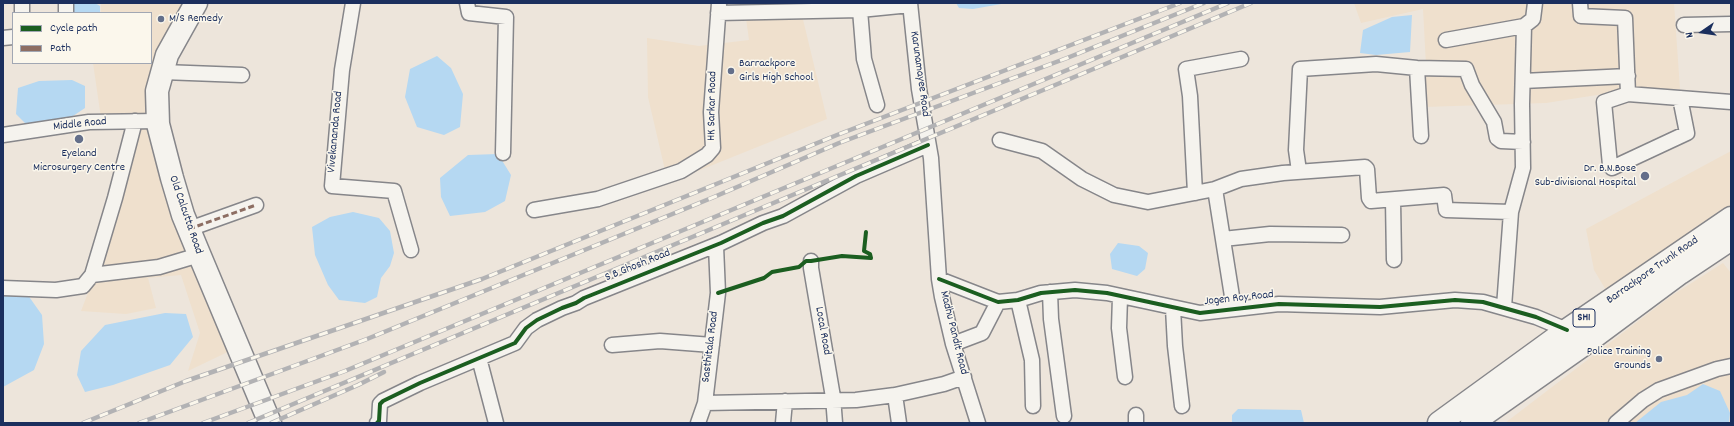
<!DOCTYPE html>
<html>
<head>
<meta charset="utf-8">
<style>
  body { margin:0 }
  #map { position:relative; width:1734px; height:426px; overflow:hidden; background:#ede5db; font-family:Dekko,sans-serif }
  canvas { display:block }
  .frame { position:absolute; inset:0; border:4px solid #1b2f5e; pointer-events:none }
  .legend { position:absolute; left:12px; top:12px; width:140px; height:52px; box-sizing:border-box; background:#fbf7ec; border:1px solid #a1a7b3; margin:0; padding:5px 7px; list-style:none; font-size:12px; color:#1b2f5e }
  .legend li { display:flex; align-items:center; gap:8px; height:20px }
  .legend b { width:20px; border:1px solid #a1a7b3 }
  .north { position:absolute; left:1682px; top:12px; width:40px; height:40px; -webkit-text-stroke:3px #fbf7ec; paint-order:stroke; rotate:257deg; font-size:11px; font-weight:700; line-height:16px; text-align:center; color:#1b2f5e }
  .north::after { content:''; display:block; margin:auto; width:14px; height:18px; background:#1b2f5e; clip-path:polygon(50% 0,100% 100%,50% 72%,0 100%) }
</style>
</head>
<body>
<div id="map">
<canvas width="1734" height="426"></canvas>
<div class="frame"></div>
<ul class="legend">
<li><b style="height:5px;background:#1b5e20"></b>Cycle path</li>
<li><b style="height:5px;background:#8d6e63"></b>Path</li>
</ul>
<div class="north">N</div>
</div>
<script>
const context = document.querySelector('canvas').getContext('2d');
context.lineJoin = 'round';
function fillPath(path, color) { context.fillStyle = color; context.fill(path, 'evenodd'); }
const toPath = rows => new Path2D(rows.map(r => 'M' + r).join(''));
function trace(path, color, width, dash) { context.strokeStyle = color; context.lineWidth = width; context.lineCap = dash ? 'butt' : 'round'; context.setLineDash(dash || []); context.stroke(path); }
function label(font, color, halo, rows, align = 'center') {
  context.font = font + ' Dekko,sans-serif'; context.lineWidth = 3; context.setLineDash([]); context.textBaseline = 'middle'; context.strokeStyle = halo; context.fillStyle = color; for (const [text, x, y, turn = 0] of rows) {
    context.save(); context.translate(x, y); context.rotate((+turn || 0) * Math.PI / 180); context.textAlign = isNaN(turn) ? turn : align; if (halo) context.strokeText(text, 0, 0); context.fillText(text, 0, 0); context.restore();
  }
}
fillPath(toPath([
  [101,3,186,3,152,118,101,118,93,63,151,63,151,13,101,13],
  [1354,3,1674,3,1680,89,1616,92,1546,103,1424,107,1426,65,1423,9,1361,23],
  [800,7,827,119,668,183,648,97,647,38,699,46,749,40,745,11],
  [137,125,152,125,234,349,188,371,200,333,181,275,148,278,156,308,126,314,81,311,99,264],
  [1731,151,1731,229,1613,302,1594,270,1586,229],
  [1723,263,1731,273,1731,423,1505,423,1671,296]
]), '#efe0cd');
fillPath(toPath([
  [74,3,95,3,100,6,100,13,72,13],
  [956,3,1007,3,973,9,959,8],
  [1412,15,1410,52,1376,55,1360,53,1363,30,1392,17],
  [437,56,451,68,463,94,460,127,444,135,417,127,405,97,410,69],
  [72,80,85,86,85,108,70,118,26,124,16,114,18,88,39,81],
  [498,154,511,175,505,201,485,212,450,216,441,197,440,178,468,155],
  [353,212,379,218,390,231,394,253,390,266,381,278,377,297,365,303,339,300,328,285,315,255,312,227,330,217],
  [1118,243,1139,246,1148,253,1145,269,1137,276,1112,269,1110,254],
  [3,286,25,291,42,315,44,344,34,370,3,387],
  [165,313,186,314,193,337,170,365,113,385,85,392,77,375,81,351,105,325],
  [1703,384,1720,391,1730,413,1729,423,1635,423,1661,402,1687,395],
  [1238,409,1301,410,1304,423,1232,423,1232,415]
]), '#b5d8f2');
const street = toPath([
  [66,3,66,13],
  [353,3,342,70,332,186,394,191,411,250],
  [467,3,469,13,506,17,503,153],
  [910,3,919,89,931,158,939,279,942,297,953,344,978,423],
  [1580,3,1581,16,1625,18,1628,94,1731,102],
  [22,13,22,3],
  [718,13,860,10],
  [1684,25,1731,24],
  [3,38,13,37],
  [1446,40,1524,26],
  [1417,68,1421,136],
  [163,72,242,75],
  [1523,81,1628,76],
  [1628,94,1604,102,1610,165,1612,168,1687,133,1680,98],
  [877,105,864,59,860,10,910,5],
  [3,135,89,122,158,121],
  [1000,140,1042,151,1082,179,1114,195,1148,202,1215,189,1234,309],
  [1299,171,1296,150,1300,69,1376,64,1417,68,1466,69,1472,85,1494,122,1497,138,1501,141,1523,142],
  [1215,189,1241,179,1283,173,1365,167,1367,169,1369,198,1371,201,1444,195,1446,210,1511,212],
  [1195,193,1190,96,1186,69,1241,59],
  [1393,200,1394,260],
  [534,210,598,199,681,171,707,155,713,148,711,112,719,3],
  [189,229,256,205],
  [1223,239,1270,234,1342,235],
  [811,261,811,268,833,397,835,423],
  [92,275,159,267,199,255],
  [939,279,998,302,1018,300,1041,293,1075,290,1107,293,1200,313,1279,304,1380,307,1455,300,1483,302,1536,317,1567,330],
  [3,288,56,290,83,286,92,275,115,198,135,121],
  [1050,292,1051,319,1064,416],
  [1120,297,1119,328,1125,377],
  [1018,300,1032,360,1033,406],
  [1504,307,1511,212,1523,168,1522,104,1524,26,1533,19,1535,3],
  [1173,308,1175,346,1182,406],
  [953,344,982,333,998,302],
  [612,345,660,341,712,345],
  [479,358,496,423],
  [895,395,899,423],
  [705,403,856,400,895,395,944,384,964,377],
  [1136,415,1136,423],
  [377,423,379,421,380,404,383,401,420,383,515,343,526,328,537,320,562,308,576,303,584,298,721,243,763,223,783,216,856,176,928,145],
  [698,423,705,403,718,293,716,246],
  [783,423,785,401],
  [1616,423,1643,400,1659,390,1717,369,1731,366]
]);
const primary = toPath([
  [196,3,167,55,157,91,158,124,172,178,183,215,197,249,270,423],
  [1439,423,1567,330,1731,218],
  [1472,423,1583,345,1680,273,1731,239]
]);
trace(street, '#86868a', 17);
trace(primary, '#86868a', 25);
trace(street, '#f5f3ee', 14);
trace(primary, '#f5f3ee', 22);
const rail = toPath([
  [83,423,186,381,482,279,837,135,1180,3],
  [139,423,367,339,714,197,839,143,1067,58,1204,3],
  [203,423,345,371,1228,3],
  [248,423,1251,3],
  [271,423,358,385,384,372]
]);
trace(rail, '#b2b2b4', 4.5);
trace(rail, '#fbf7ec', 3, [9]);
trace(toPath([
  [189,229,256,205]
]), '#8d6e63', 3, [6, 3]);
trace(toPath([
  [939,279,998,302,1018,300,1041,293,1075,290,1107,293,1200,313,1279,304,1380,307,1455,300,1483,302,1536,317,1567,330],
  [718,293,764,278,772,272,799,267,806,261,811,261,842,256,871,258,870,254,864,251,866,232],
  [377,423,379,421,380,404,383,401,420,383,515,343,526,328,537,320,562,308,576,303,584,298,721,243,763,223,783,216,856,176,928,145]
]), '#1b5e20', 4);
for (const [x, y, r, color] of [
  [161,19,4,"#646f8a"],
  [731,71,4,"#646f8a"],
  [79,139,5,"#646f8a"],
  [1645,176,5,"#646f8a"],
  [1659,359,4,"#646f8a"]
]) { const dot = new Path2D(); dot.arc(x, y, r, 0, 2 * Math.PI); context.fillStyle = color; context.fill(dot); trace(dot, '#fbf7ec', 1.5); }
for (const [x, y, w] of [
  [1584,318,22]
]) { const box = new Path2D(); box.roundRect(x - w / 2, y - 9, w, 18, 3); context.fillStyle = '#fbf7ec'; context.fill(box); trace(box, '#1b2f5e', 1); }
label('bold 11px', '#1b2f5e', null, [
  ["SH1",1584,318]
]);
label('12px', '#1b2f5e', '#fbf7ec', [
  ["M/S Remedy",169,19],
  ["Barrackpore",739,64],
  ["Girls High School",739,78],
  ["Eyeland",79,154,"center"],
  ["Microsurgery Centre",79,168,"center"],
  ["Dr. B.N.Bose",1636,169,"right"],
  ["Sub-divisional Hospital",1636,183,"right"],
  ["Police Training",1651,352,"right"],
  ["Grounds",1651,366,"right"]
], 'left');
label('12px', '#1b2f5e', '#fbf7ec', [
  ["Karunamayee Road",919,74,82],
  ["HK Sarkar Road",713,106,-89],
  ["Middle Road",80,125,-6],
  ["Vivekananda Road",336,132,-85],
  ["Old Calcutta Road",185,215,71],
  ["S B Ghosh Road",638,266,-22],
  ["Barrackpore Trunk Road",1653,271,-35],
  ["Jogen Roy Road",1239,299,-6],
  ["Local Road",822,331,80],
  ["Madhu Pandit Road",953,333,76],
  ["Sasthitala Road",711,347,-83]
]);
</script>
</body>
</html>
